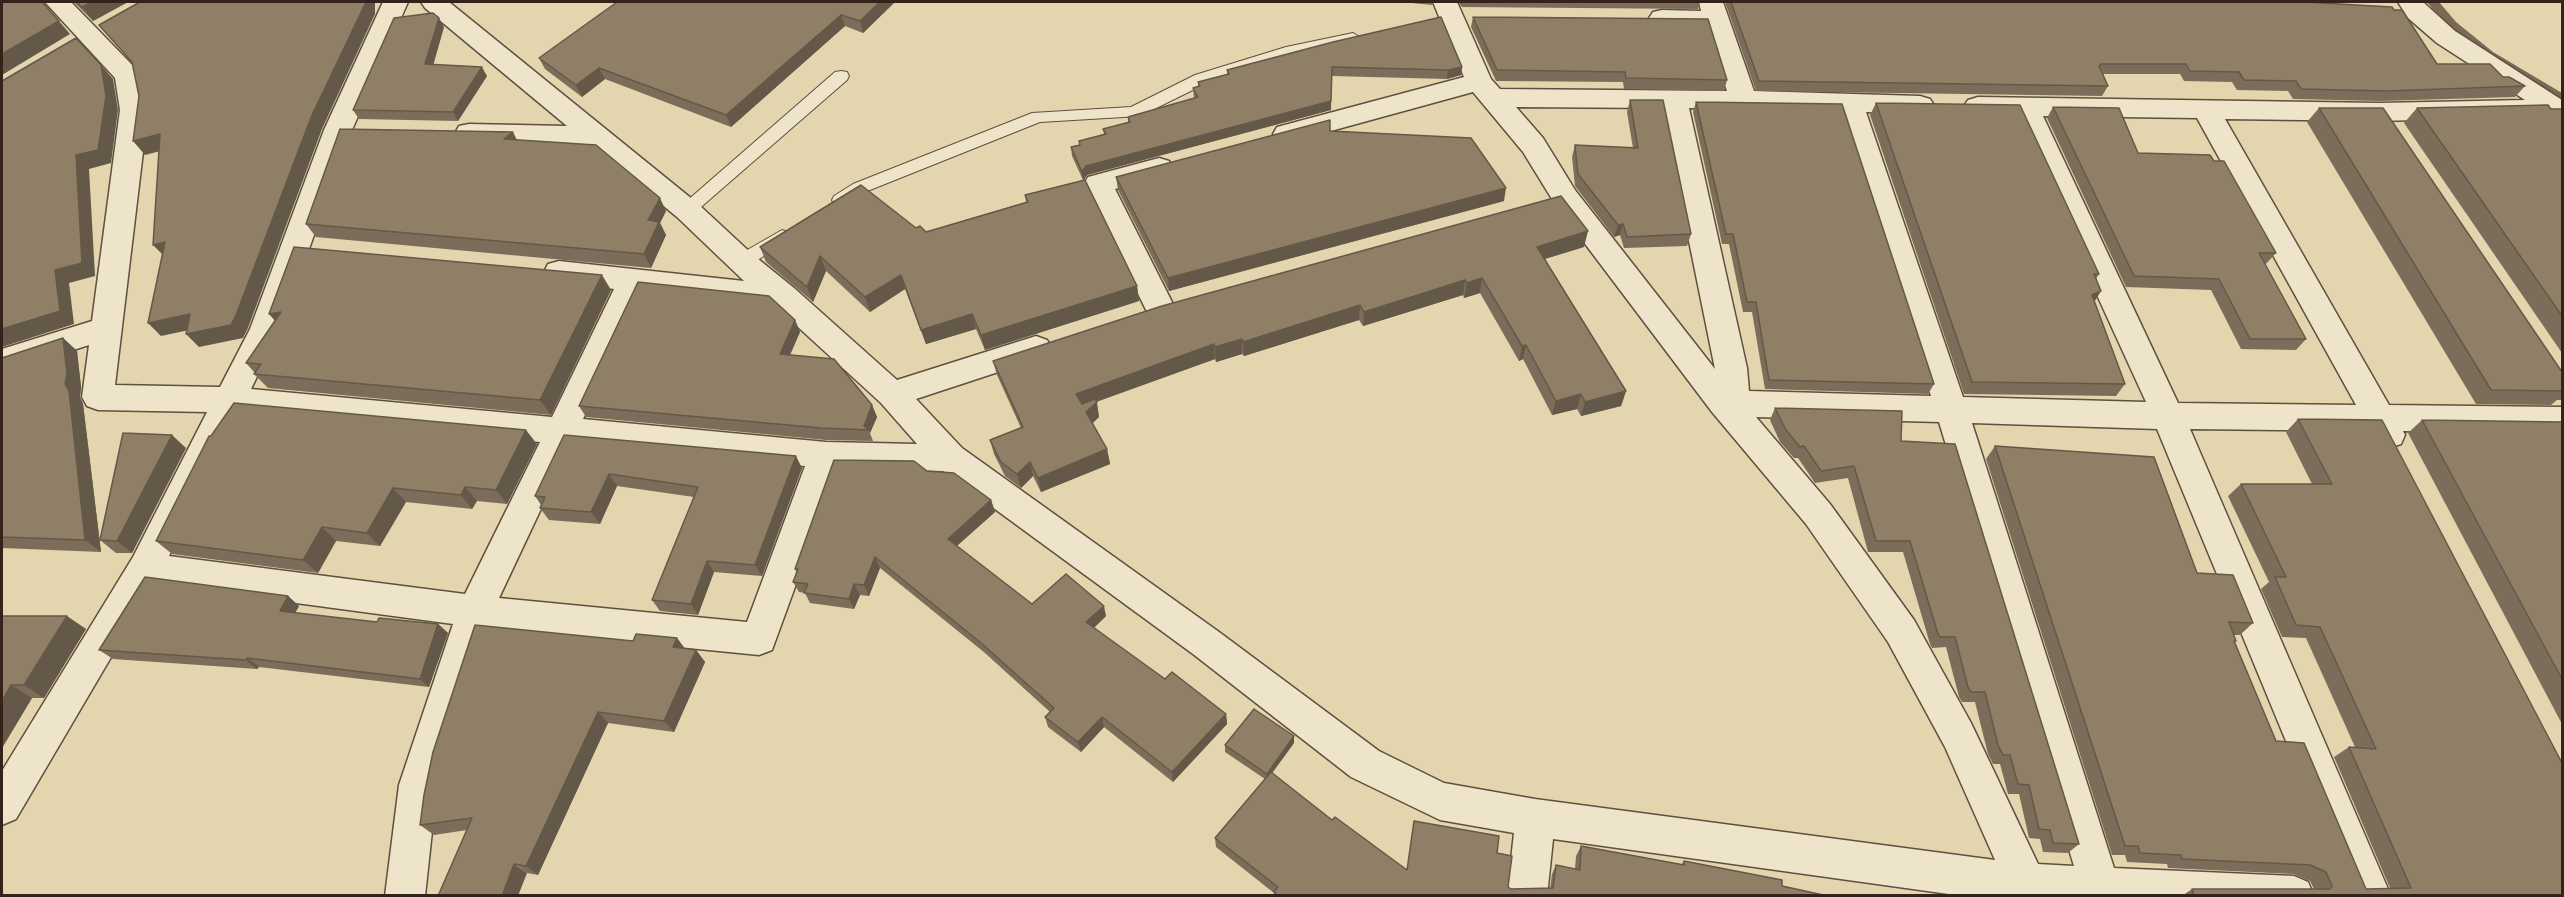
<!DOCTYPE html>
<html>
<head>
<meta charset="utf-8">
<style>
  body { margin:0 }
  #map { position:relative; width:2564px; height:897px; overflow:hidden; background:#e3d5ad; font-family:"Sorts Mill Goudy",serif }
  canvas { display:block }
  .frame { position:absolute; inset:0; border:3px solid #35221b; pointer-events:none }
</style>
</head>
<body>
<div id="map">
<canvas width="2564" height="897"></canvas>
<div class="frame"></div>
</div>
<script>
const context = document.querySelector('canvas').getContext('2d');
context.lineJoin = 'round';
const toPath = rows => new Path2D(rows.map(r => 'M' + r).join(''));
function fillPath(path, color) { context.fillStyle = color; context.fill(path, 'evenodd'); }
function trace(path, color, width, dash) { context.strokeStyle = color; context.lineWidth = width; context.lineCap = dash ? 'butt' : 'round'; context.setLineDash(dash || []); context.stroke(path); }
fillPath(toPath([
  [2427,2,2439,2,2456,22,2493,52,2562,93,2562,102,2485,58,2448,28,2427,2]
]), '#7a6955');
const lane = toPath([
  [1353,33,1361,38,1358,41,1293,54,1207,83,1140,116,1040,122,865,192,846,204,840,206,834,204,832,200,834,196,853,184,1032,113,1131,107,1195,75,1286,47,1353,33],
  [841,71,847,72,849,76,847,80,693,214,681,214,678,210,681,206,835,72,841,71],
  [782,230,788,232,791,236,788,240,747,267,741,268,735,267,732,262,735,257,782,230]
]);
const street = toPath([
  [45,2,71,2,137,70,141,76,148,110,115,385,220,387,250,329,324,130,383,2,408,2,352,130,280,329,251,389,552,417,614,289,548,280,544,272,548,264,559,261,744,281,677,217,590,145,469,142,459,140,455,133,459,126,469,124,567,126,425,8,421,2,449,2,697,203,752,254,794,288,897,380,1036,336,1047,340,1052,348,1047,356,916,399,962,448,1219,632,1379,751,1444,783,1535,799,1995,860,1945,747,1888,642,1806,524,1712,412,1555,204,1523,152,1473,92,1287,143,1277,141,1273,134,1277,127,1464,77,1433,2,1457,2,1491,79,1500,89,1727,91,1706,27,1662,26,1653,24,1649,18,1653,12,1662,10,1701,11,1699,2,1723,2,1754,91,1920,96,1930,99,1934,105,1930,111,1920,114,1866,112,1963,397,2146,402,2015,116,1978,115,1968,112,1964,106,1968,100,1978,97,2380,103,2525,100,2437,43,2408,18,2398,2,2423,2,2455,31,2562,100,2562,116,2380,121,2225,119,2389,405,2562,407,2562,433,2403,431,2405,435,2401,444,2389,448,2377,444,2370,431,2190,429,2391,896,2350,896,2157,429,1972,423,2114,868,2294,876,2308,882,2314,896,1963,896,1553,839,1547,896,1507,896,1514,833,1440,820,1351,777,1193,654,943,471,838,469,772,650,759,655,487,628,437,785,425,896,385,896,399,785,453,624,154,584,16,819,2,825,2,771,133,557,207,412,98,410,87,406,82,397,89,345,2,373,2,349,92,321,120,110,115,78,45,2],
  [1516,107,1662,108,1715,369,1575,190,1543,138,1516,107],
  [1689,108,1839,112,1931,396,1749,391,1747,368,1689,108],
  [2043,116,2197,118,2356,405,2178,403,2043,116],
  [643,292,775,306,881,403,917,444,826,442,583,419,643,292],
  [239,414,540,442,465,594,169,556,239,414],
  [1756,417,1939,422,2074,866,2038,864,1971,723,1914,620,1830,504,1756,417],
  [571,445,805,466,747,622,499,598,571,445],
  [1159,158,1169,161,1173,168,1169,175,1115,189,1175,308,1171,316,1160,319,1149,316,1084,184,1088,177,1159,158]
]);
trace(lane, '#604f40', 2);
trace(street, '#604f40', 3);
fillPath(lane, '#ede4ca');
fillPath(street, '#ede4ca');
fillPath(toPath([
  [74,2,128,2,93,21],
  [617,2,895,2,863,33,845,26,731,127,605,79,582,97,545,69,539,58],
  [1401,2,1433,2,1432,5],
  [1458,2,1700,2,1698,9,1462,7],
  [1725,2,2304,2,2394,10,2437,64,2503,77,2525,86,2515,97,2380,101,2293,99,2288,91,2237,90,2232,82,2184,81,2180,74,2103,74,2108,86,2102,96,1756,91],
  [2357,2,2378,2,2378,3],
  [1473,17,1727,80,1724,91,1624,89,1623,82,1496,81,1471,27],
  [444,27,433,64,487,76,458,121,359,119,353,110],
  [1333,42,1462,67,1461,75,1447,79,1332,76,1331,110,1087,175,1084,180,1137,286,1139,301,985,350,976,329,926,344,905,289,870,312,826,271,813,302,766,262,760,247,916,228,926,232,1026,202,1025,195,1083,180,1072,156,1071,147,1079,145,1079,141,1104,134,1103,129,1128,122,1128,117,1194,98,1193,88,1198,86,1198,82,1227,74,1227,70],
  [1630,100,1691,234,1687,246,1624,248,1620,235,1614,237,1575,186,1572,157,1575,145,1633,148,1627,112],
  [1696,102,1934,384,1928,394,1765,389,1752,312,1743,312,1729,244,1722,244,1693,112],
  [1876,103,2099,274,2096,279,2094,301,2125,384,2116,396,1964,394,1870,115],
  [2053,107,2138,153,2276,253,2266,264,2265,264,2306,339,2296,350,2241,349,2211,290,2126,287,2047,118],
  [2319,108,2562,372,2562,400,2557,400,2551,405,2476,404,2307,122],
  [2417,108,2562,109,2562,353,2404,123],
  [1330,131,1504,201,1169,291,1118,190,1116,177],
  [517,140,666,211,660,223,666,235,651,268,316,237,306,224],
  [1584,247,1545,259,1626,391,1621,406,1581,416,1577,409,1552,415,1523,359,1519,361,1480,293,1464,298,1463,295,1363,326,1359,320,1244,356,1242,354,1216,362,1215,359,1096,402,1099,417,1093,423,1107,449,1110,464,1041,492,1033,476,1021,488,1005,476,994,454,990,440,1021,428,997,375,993,361],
  [611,290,551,415,268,388,254,374,255,373,246,363],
  [795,320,800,332,790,355,872,405,877,417,870,433,873,441,826,440,586,417,579,406],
  [63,338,77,351,81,387,80,397,83,404,101,552,2,548,2,358],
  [1775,408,1901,441,2079,844,2068,853,2043,852,2040,839,2029,838,2019,794,2008,794,2000,764,1993,764,1988,754,1975,702,1962,702,1959,697,1946,647,1932,648,1930,644,1903,552,1868,552,1848,478,1815,483,1798,458,1794,458,1780,442,1770,420],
  [2298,419,2562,896,2182,896,2192,889,2314,889,2310,881,2294,874,2168,868,2167,864,2127,862,2125,855,2112,855,1986,459,1995,446,2197,573,2253,623,2240,635,2234,635,2236,641,2234,642,2276,741,2366,889,2390,888,2334,757,2349,747,2355,747,2306,638,2282,637,2261,589,2269,582,2228,496,2241,484,2312,484,2286,432],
  [2422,420,2562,422,2562,724,2408,433],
  [564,435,802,468,762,576,714,572,698,615,660,611,652,600,694,497,617,486,600,524,549,520,540,508,541,505,535,496],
  [537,444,507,504,477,501,472,509,406,502,380,546,336,541,318,573,172,554,156,541],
  [186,448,132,553,116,553,100,540],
  [927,471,991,500,995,512,957,546,1032,604,1106,616,1094,628,1165,679,1226,714,1227,724,1173,782,1104,727,1081,752,1048,727,1045,717,1050,712,985,653,880,568,869,596,860,595,854,609,810,603,805,593,799,592,793,582,797,573,795,569],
  [288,596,299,606,295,613,377,622,438,624,448,633,429,687,259,667,257,669,113,659,99,650],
  [2,616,86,629,44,698,32,698,2,748],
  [677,638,684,648,696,650,705,662,674,732,608,723,538,875,527,873,467,830,434,835,420,825,633,641],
  [1294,743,1272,773,1332,820,1407,870,1414,821,1497,853,1508,887,1511,889,1550,889,1552,874,1556,865,1575,869,1576,856,1581,846,1681,865,1684,861,1782,886,1828,896,1274,896,1274,893,1216,847,1215,838,1265,779,1225,752,1225,745]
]), '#7b6d59');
fillPath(toPath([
  [92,2,128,2,93,21,82,7],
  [366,2,375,2,375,14,322,129,248,328,243,338,199,347,186,334,312,115],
  [880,2,895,2,863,33,860,21],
  [841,15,845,26,731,127,726,115],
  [439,18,444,27,431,73,425,64],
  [59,21,70,34,2,75,2,54],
  [101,65,113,79,118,110,111,163,89,169,95,276,69,283,74,324,2,347,2,329,55,270,76,155],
  [482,67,487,76,458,121,453,112],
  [1462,67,1461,75,1447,79,1448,70],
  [599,68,605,79,582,97,576,85],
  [1331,101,1331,110,1087,175,1083,180,1082,172,1086,166],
  [513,132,520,146,504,139],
  [160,134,172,148,145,155,133,141],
  [1506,188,1504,201,1169,291,1168,278],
  [660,198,666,211,660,223,666,235,651,268,644,254,648,220],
  [1623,224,1620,235,1614,237,1618,225],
  [1588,231,1584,247,1534,262,1537,247],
  [165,242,166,258,153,245],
  [820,256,826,271,813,302,807,287],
  [602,275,611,290,551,415,540,400],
  [901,275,905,289,870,312,865,297],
  [1482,278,1480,293,1464,298,1467,283],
  [1465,280,1463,295,1363,326,1364,312],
  [1137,286,1139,301,985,350,981,335],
  [2101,291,2093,304,2092,295],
  [1360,305,1359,320,1244,356,1243,342],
  [281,312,282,329,269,314],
  [190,314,203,327,161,336,148,323],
  [972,314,976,329,926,344,921,330],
  [795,320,800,332,785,366,780,354],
  [63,338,77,351,81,387,80,397,83,404,101,552,85,540,65,384],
  [1242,339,1242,354,1216,362,1215,347],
  [1214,344,1215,359,1079,408,1076,394],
  [1526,345,1523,359,1519,361,1522,346],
  [1626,391,1621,406,1581,416,1585,402],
  [1581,394,1577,409,1552,415,1556,401],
  [1097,402,1099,417,1089,426,1086,412],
  [872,405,877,417,870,433,869,430,864,426],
  [526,430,537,444,507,504,496,490],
  [172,435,186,448,132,553,117,541],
  [1107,449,1110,464,1041,492,1038,478],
  [796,456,802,468,762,576,755,565],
  [1030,462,1033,476,1021,488,1017,474],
  [609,474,617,486,600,524,591,512],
  [465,487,477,501,472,509,461,495],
  [393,488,406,502,380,546,367,533],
  [991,500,995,512,952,550,948,539],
  [322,527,336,541,318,573,303,560],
  [875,557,880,568,869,596,864,585],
  [707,561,714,572,698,615,691,604],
  [854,584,860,595,854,609,849,599],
  [288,596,299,606,291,620,280,611],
  [1104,606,1106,616,1088,633,1086,622],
  [67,616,86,629,44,698,24,685],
  [438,624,448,633,429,687,420,679],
  [677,638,686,650,673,647],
  [696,650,705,662,674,732,664,721],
  [247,658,259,667,257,669,246,660],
  [11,685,32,698,2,748,2,701],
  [598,712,608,723,538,875,526,866],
  [1226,714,1227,724,1173,782,1172,772],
  [1102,717,1104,727,1081,752,1078,742],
  [1294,736,1294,743,1267,780,1267,774],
  [514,864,527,873,518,896,502,896]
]), '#645948');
const building = toPath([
  [4,2,42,2,59,21,2,54,2,3,4,2],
  [76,2,92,2,82,7,76,2],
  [140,2,366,2,312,115,236,315,231,325,186,334,190,314,148,323,165,242,153,245,160,134,133,141,139,96,132,62,99,25,140,2],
  [617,2,880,2,860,21,841,15,726,115,599,68,576,85,539,58,617,2],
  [1731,2,2304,2,2392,7,2394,10,2402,10,2437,64,2490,64,2503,77,2509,77,2525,86,2388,91,2301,89,2296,81,2244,80,2239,72,2190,71,2186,64,2101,64,2099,66,2108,86,1759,81,1731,2],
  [433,13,439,18,425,64,482,67,453,112,353,110,394,18,433,13],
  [1441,17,1462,67,1448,70,1332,67,1331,101,1086,166,1082,172,1071,147,1080,145,1079,141,1106,134,1103,129,1130,122,1128,117,1198,97,1193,88,1200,86,1198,82,1229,74,1227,70,1333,42,1441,17],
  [1473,17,1708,19,1727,80,1626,78,1625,72,1497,70,1473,17],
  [76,38,101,65,106,96,98,150,76,155,82,263,55,270,60,311,2,329,2,81,76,38],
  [1630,100,1663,100,1691,234,1627,237,1623,224,1618,225,1578,174,1575,145,1638,148,1630,100],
  [1696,102,1842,104,1934,384,1769,380,1756,302,1747,302,1733,234,1726,234,1696,102],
  [1876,103,2020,105,2099,274,2094,274,2101,291,2092,295,2125,384,1972,382,1876,103],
  [2548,105,2551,109,2562,109,2562,316,2417,108,2548,105],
  [2053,107,2119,108,2138,153,2210,155,2214,161,2224,161,2276,253,2259,253,2306,339,2250,339,2219,279,2134,276,2053,107],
  [2319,108,2383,108,2562,372,2562,391,2491,390,2319,108],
  [1330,120,1330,131,1471,138,1506,188,1168,278,1116,177,1330,120],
  [340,129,513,132,504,139,596,145,660,198,648,220,659,222,644,254,306,224,340,129],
  [1085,180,1137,286,981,335,972,314,921,330,901,275,865,297,820,256,807,287,760,247,861,185,916,228,920,226,926,232,1028,202,1025,195,1085,180],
  [1561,196,1588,231,1537,247,1626,391,1585,402,1581,394,1556,401,1526,345,1522,346,1482,278,1467,283,1465,280,1364,312,1360,305,1243,342,1242,339,1215,347,1214,344,1076,394,1082,404,1095,399,1097,402,1086,412,1107,449,1038,478,1030,462,1017,474,1001,462,990,440,1023,427,993,361,1162,306,1561,196],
  [294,247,602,275,540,400,254,374,261,364,246,363,281,312,269,314,294,247],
  [638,282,769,296,795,320,780,354,834,359,872,405,864,426,869,430,821,428,579,406,638,282],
  [63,338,67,374,65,384,69,391,85,540,2,537,2,358,63,338],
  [234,403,526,430,496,490,465,487,461,495,393,488,367,533,322,527,303,560,156,541,209,436,211,436,234,403],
  [1775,408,1902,411,1901,441,1955,444,2079,844,2053,843,2050,830,2039,829,2029,785,2018,784,2010,755,2003,755,1998,745,1985,692,1971,692,1968,687,1955,637,1940,637,1938,634,1910,541,1876,541,1854,466,1821,471,1804,446,1800,447,1786,430,1775,408],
  [2298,419,2382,420,2562,763,2562,896,2194,896,2192,889,2330,889,2332,886,2326,872,2310,865,2182,859,2181,855,2140,853,2138,846,2125,846,1995,446,2154,457,2197,573,2233,575,2253,623,2229,622,2236,641,2234,641,2276,741,2304,743,2366,889,2411,888,2349,747,2376,749,2320,627,2296,625,2275,577,2286,577,2241,484,2332,484,2298,419],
  [2422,420,2562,422,2562,679,2422,420],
  [123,433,172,435,117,541,100,540,123,433],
  [564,435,796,456,755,565,707,561,691,604,652,600,698,487,609,474,591,512,540,508,545,497,535,496,564,435],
  [834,460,914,461,927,471,954,473,991,500,948,539,1032,604,1066,574,1104,606,1086,622,1165,679,1172,672,1226,714,1172,772,1102,717,1078,742,1045,717,1054,708,981,643,875,557,864,585,854,584,849,599,804,593,808,584,793,582,798,569,795,569,834,460],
  [145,577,288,596,280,611,377,622,379,618,438,624,420,679,247,658,246,660,99,650,145,577],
  [2,616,67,616,24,685,11,685,2,701,2,616],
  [475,625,633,641,636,634,677,638,673,647,696,650,664,721,598,712,526,866,514,864,502,896,438,896,472,818,420,825,424,795,433,752,475,625],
  [1254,709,1294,736,1267,774,1225,745,1254,709],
  [1271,772,1332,820,1335,817,1407,870,1414,821,1499,836,1497,853,1512,856,1508,887,1511,889,1553,888,1556,865,1580,870,1581,846,1684,865,1684,861,1782,880,1782,886,1828,896,1278,896,1274,892,1278,887,1215,838,1271,772]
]);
fillPath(building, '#8f7f67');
trace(building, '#645948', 1.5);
</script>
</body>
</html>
